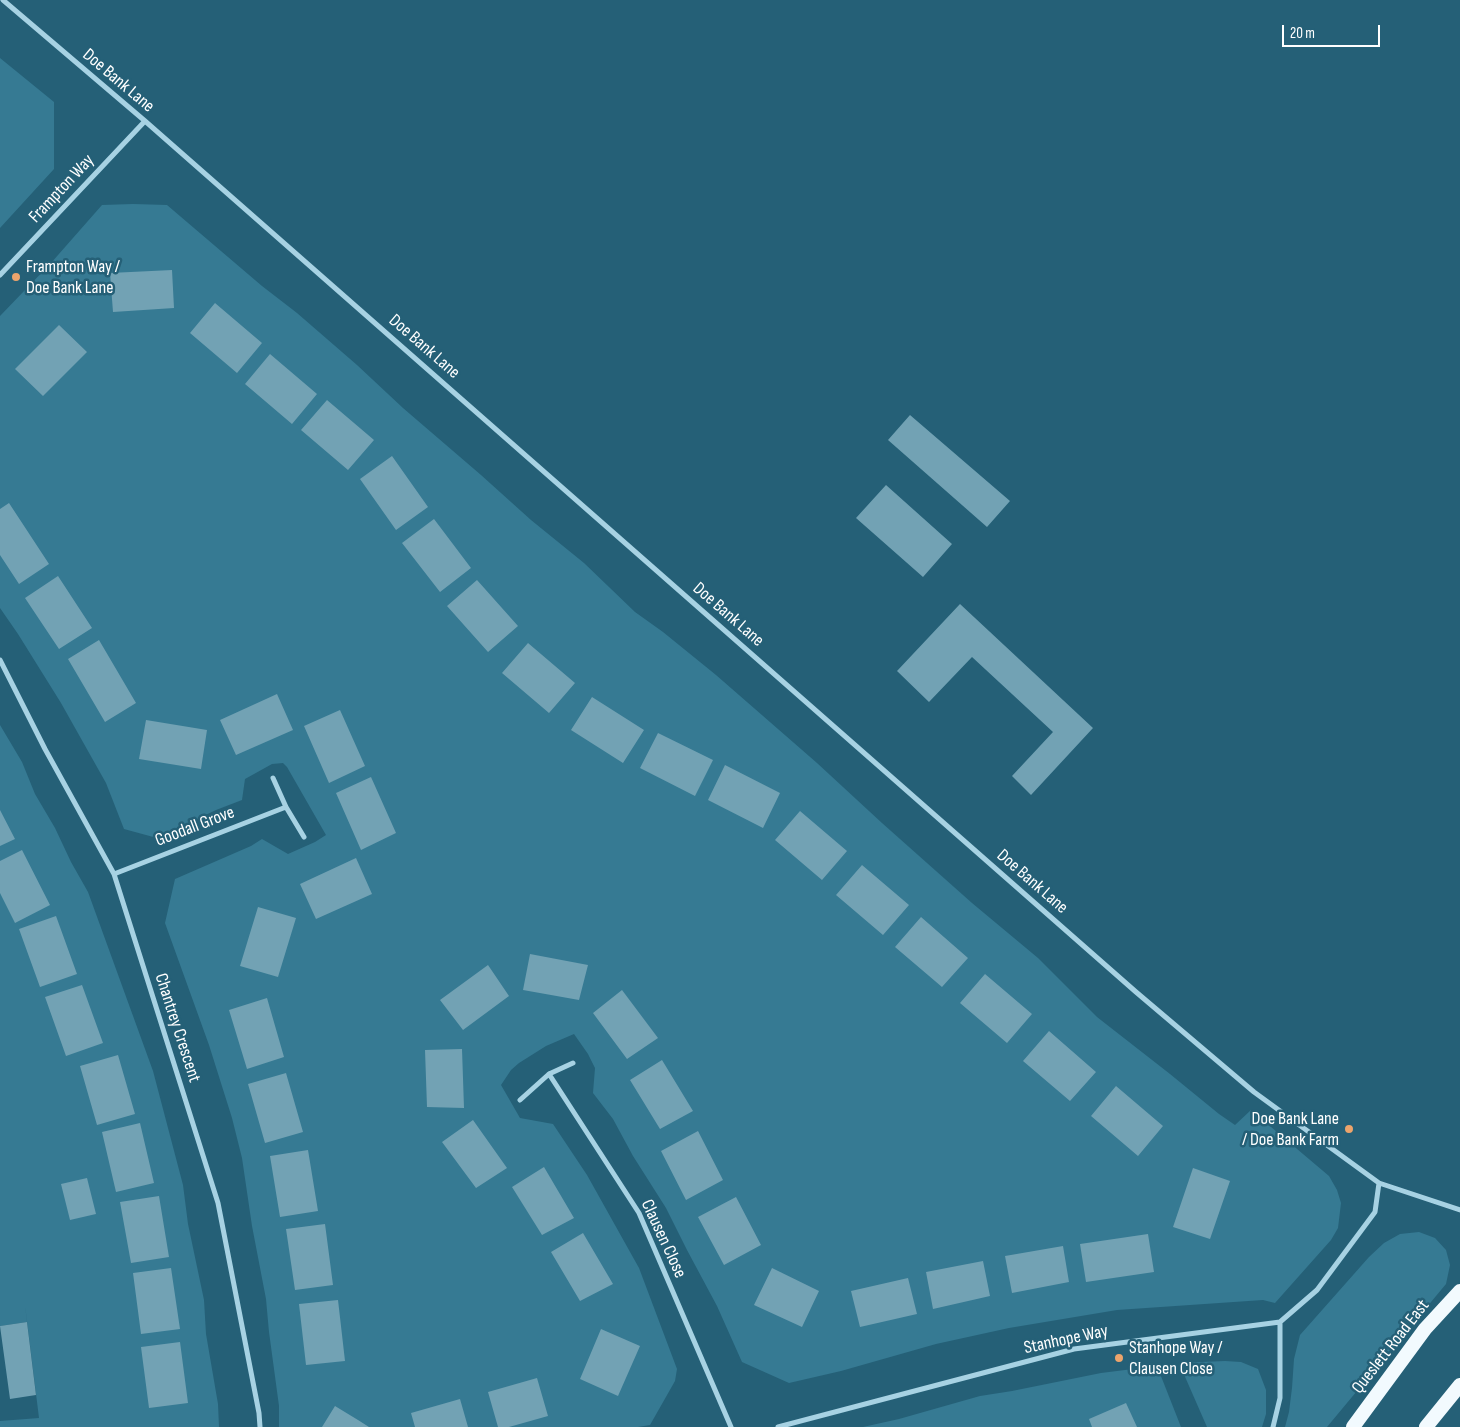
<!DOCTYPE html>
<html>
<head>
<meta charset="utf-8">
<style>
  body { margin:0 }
  #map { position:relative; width:1460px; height:1427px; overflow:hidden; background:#256077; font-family:"Sofia Sans Condensed",sans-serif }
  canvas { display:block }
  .scale { position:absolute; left:1282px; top:25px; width:98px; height:22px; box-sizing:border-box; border:2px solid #fff; border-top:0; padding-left:6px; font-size:15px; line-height:18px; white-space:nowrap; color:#fff; -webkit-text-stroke:4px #256077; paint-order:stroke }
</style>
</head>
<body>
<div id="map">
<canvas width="1460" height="1427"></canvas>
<div class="scale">20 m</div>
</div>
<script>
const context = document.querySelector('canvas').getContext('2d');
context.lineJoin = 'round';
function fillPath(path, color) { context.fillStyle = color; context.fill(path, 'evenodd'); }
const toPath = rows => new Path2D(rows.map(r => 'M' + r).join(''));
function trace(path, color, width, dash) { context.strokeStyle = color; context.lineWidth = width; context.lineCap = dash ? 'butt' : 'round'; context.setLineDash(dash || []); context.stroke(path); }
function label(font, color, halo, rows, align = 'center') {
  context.font = font + ' "Sofia Sans Condensed",sans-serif'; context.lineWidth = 5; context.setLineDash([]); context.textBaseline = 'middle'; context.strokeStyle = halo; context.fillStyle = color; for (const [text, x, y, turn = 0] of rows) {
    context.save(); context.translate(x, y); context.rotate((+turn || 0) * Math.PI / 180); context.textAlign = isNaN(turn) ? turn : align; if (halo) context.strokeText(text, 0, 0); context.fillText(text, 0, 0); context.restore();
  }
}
fillPath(toPath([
  [0,58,54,102,54,169,0,228],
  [133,204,167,205,262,286,297,313,357,365,403,408,481,475,531,520,584,563,635,612,663,632,716,675,817,763,882,823,972,903,1038,958,1097,1017,1170,1074,1219,1114,1235,1125,1251,1110,1329,1176,1337,1190,1341,1203,1338,1228,1331,1240,1275,1303,1263,1300,1117,1310,1009,1328,936,1344,841,1371,789,1383,742,1362,717,1306,687,1250,666,1208,633,1156,613,1119,593,1093,595,1068,588,1054,574,1034,546,1046,519,1063,511,1070,501,1085,520,1118,553,1124,587,1175,639,1268,677,1369,675,1381,650,1425,638,1427,279,1427,279,1406,269,1332,266,1299,252,1226,242,1158,232,1118,209,1045,165,923,175,879,251,846,262,839,288,854,315,842,326,835,287,767,283,763,272,764,245,779,242,800,216,810,157,838,124,829,106,783,61,703,18,634,0,608,0,316,51,263,102,205],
  [0,725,22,762,35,794,55,828,71,862,88,892,153,1071,183,1185,188,1224,204,1300,206,1334,218,1404,219,1427,0,1427,0,1421,39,1418,25,1305,27,1322,0,1326],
  [1419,1232,1435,1238,1446,1250,1450,1265,1446,1284,1327,1427,1285,1427,1289,1412,1292,1388,1294,1359,1300,1335,1369,1257,1384,1243,1400,1234],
  [1225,1361,1241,1362,1258,1369,1266,1390,1266,1414,1262,1427,1207,1427,1179,1363],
  [1157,1366,1181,1427,863,1427,899,1419,980,1396,1012,1391,1101,1373]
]), '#367a93');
fillPath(toPath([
  [172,270,174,308,113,312,110,273],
  [215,303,262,343,237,373,190,333],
  [59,325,87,352,43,396,15,369],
  [270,354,317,394,292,424,245,384],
  [327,400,374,440,348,470,301,430],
  [910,415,1010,501,987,527,888,440],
  [392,456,428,507,396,530,360,479],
  [886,485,952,544,923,577,856,518],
  [9,503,49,564,19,584,0,555,0,509],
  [434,519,471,568,440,592,402,543],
  [58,576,92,628,59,649,25,598],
  [477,580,518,626,488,652,447,606],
  [960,604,1093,728,1031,795,1012,776,1053,732,972,657,929,702,897,671],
  [99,640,136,703,105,722,68,659],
  [528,643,575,683,549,713,502,673],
  [277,694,293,730,236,755,220,720],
  [592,697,644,730,623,763,571,730],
  [340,710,365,766,329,783,304,726],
  [146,720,207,730,201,769,139,759],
  [658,733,713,760,695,796,640,768],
  [725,765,780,793,763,828,708,800],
  [371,777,396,833,361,850,336,793],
  [0,810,15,839,0,846],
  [800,811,847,851,822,880,775,840],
  [22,850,50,905,15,923,0,893,0,861],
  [356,858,372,894,316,919,300,884],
  [862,865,909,905,883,935,836,895],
  [258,907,296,918,278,977,240,966],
  [56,916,77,974,40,987,19,929],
  [921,917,968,958,942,987,895,947],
  [530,954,588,965,579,1000,523,990],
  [488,965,509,996,463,1030,440,1000],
  [985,974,1032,1014,1007,1043,960,1003],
  [82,985,103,1043,66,1056,45,997],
  [622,990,658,1038,627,1059,593,1013],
  [267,998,284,1057,247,1069,229,1010],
  [1049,1031,1096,1072,1070,1101,1023,1061],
  [462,1049,464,1108,427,1107,425,1050],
  [118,1055,135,1114,97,1125,80,1066],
  [662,1060,693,1111,660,1129,630,1080],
  [286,1073,303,1132,265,1143,248,1084],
  [1116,1086,1163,1126,1138,1156,1091,1116],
  [473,1120,507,1168,476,1188,442,1142],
  [140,1123,154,1183,116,1192,102,1132],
  [698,1131,723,1180,686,1200,661,1151],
  [308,1150,318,1211,280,1217,270,1156],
  [544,1167,574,1218,542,1235,512,1187],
  [1193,1168,1230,1181,1210,1239,1173,1227],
  [87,1178,96,1214,70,1220,61,1184],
  [159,1196,169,1257,131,1263,120,1202],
  [736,1197,761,1245,724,1265,698,1217],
  [325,1224,333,1285,295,1290,286,1229],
  [583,1233,613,1284,580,1301,551,1252],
  [1148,1234,1154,1272,1086,1282,1080,1244],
  [1063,1246,1069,1282,1012,1293,1005,1256],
  [983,1261,990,1296,933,1309,926,1272],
  [171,1268,180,1329,141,1334,133,1273],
  [772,1268,819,1291,802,1327,754,1305],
  [908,1278,917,1314,860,1327,851,1291],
  [338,1300,345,1361,306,1365,299,1304],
  [27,1322,36,1395,10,1399,0,1326],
  [601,1329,640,1346,618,1396,580,1379],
  [180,1342,188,1403,149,1408,141,1347],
  [537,1378,548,1416,509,1427,498,1427,488,1392],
  [460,1399,468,1427,415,1427,411,1413],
  [1126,1403,1137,1427,1092,1427,1089,1419],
  [335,1406,358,1420,369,1427,322,1427]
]), '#72a2b4');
trace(toPath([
  [3,0,145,121,1136,992,1254,1092,1379,1183,1460,1210],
  [0,275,145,121],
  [0,660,45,749,114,874,218,1203,259,1413,260,1427],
  [273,778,286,807],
  [114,874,286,807,304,837],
  [573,1063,549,1074,639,1213,731,1427],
  [520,1100,549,1074],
  [778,1427,1074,1349,1280,1322,1317,1290,1375,1212,1379,1183],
  [1273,1427,1280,1398,1280,1322]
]), '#a7d2e3', 5);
trace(toPath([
  [1353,1427,1425,1329,1460,1291],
  [1426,1427,1460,1385]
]), '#f2fafe', 14);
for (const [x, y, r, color] of [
  [16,277,5,"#eca46c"],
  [1349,1129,5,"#eca46c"],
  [1119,1358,5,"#eca46c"]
]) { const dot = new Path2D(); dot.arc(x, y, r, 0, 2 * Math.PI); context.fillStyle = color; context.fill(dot); trace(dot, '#256077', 2); }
label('18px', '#fff', '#256077', [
  ["Doe Bank Lane",118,81,40],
  ["Frampton Way",62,189,-47],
  ["Doe Bank Lane",424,347,41],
  ["Doe Bank Lane",728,615,41],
  ["Goodall Grove",195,827,-21],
  ["Doe Bank Lane",1032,882,41],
  ["Chantrey Crescent",177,1028,72],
  ["Clausen Close",663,1239,65],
  ["Stanhope Way",1066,1340,-12],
  ["Queslett Road East",1391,1347,-52]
]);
label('18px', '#fff', '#256077', [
  ["Frampton Way /",26,267],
  ["Doe Bank Lane",26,288],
  ["Doe Bank Lane",1339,1119,"right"],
  ["/ Doe Bank Farm",1339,1140,"right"],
  ["Stanhope Way /",1129,1348],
  ["Clausen Close",1129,1369]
], 'left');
</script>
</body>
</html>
